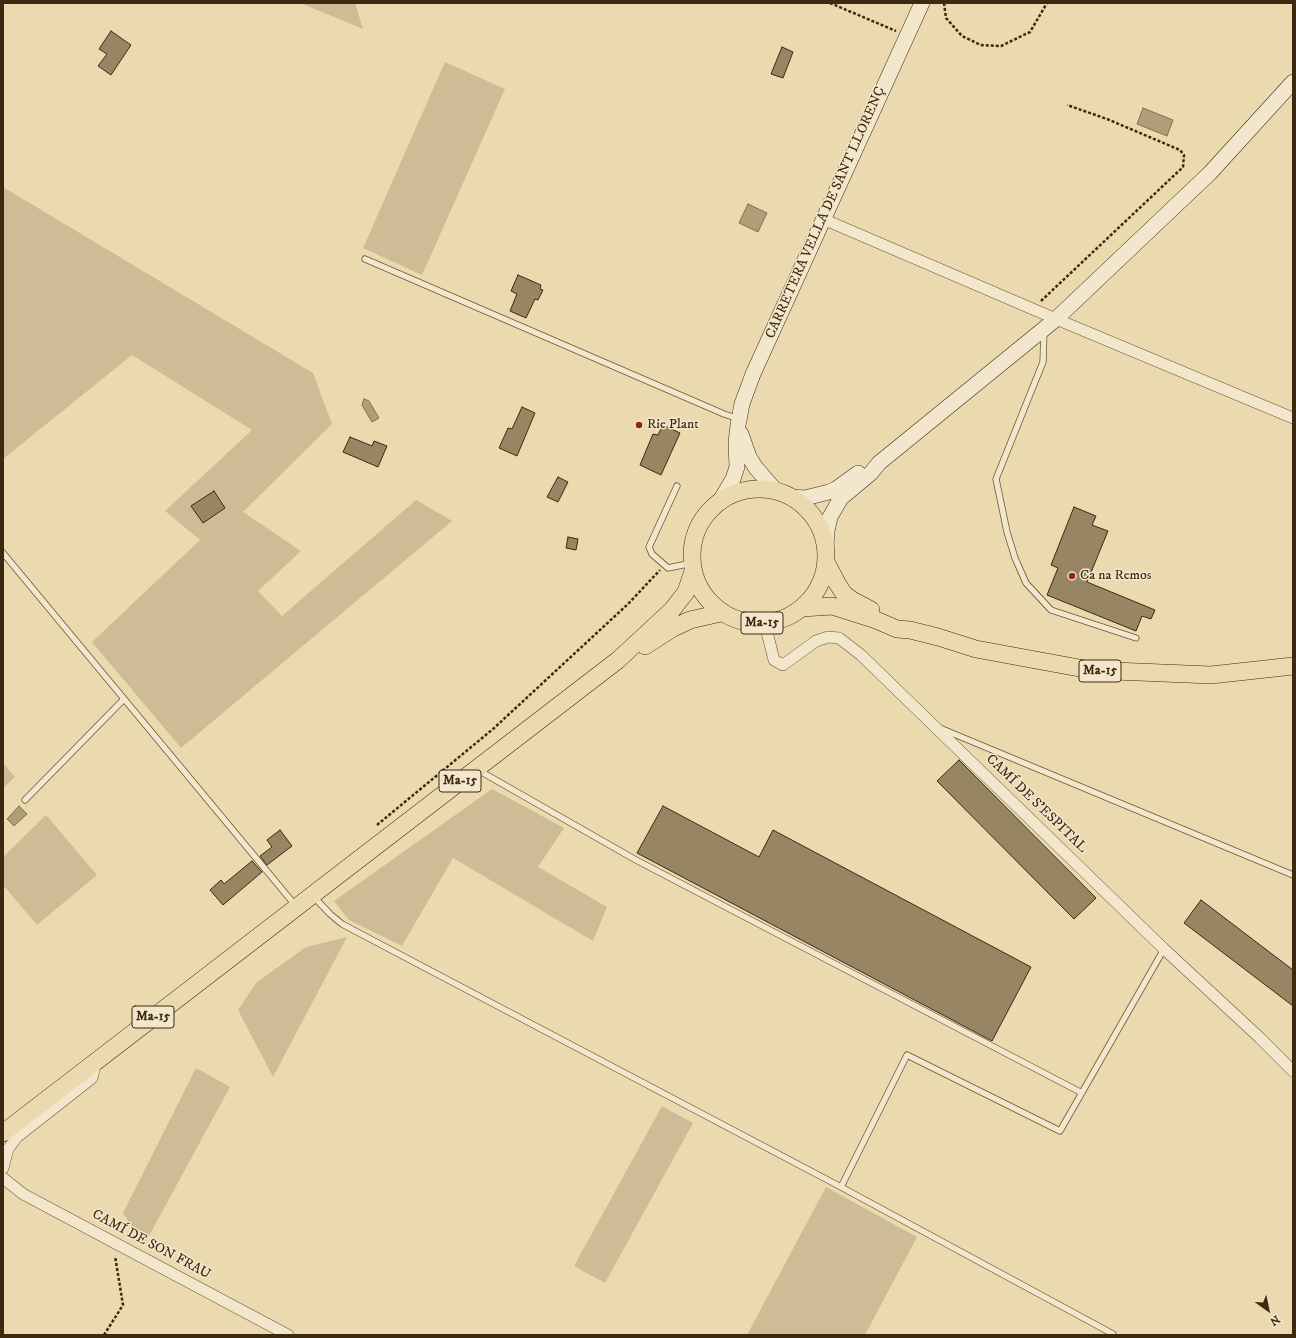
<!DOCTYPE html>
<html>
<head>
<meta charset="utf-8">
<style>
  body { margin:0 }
  #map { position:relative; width:1296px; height:1338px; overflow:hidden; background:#ebdab0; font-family:"IM FELL DW Pica",serif }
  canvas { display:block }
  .frame { position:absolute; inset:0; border:4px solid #3d290f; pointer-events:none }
  .north { position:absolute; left:1248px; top:1290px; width:40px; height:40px; -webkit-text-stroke:3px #f2e7cc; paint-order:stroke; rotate:147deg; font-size:11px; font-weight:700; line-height:16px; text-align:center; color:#3d290f }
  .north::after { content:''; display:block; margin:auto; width:14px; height:18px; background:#3d290f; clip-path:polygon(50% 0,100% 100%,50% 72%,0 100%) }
</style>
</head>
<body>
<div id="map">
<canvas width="1296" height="1338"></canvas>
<div class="frame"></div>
<div class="north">N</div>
</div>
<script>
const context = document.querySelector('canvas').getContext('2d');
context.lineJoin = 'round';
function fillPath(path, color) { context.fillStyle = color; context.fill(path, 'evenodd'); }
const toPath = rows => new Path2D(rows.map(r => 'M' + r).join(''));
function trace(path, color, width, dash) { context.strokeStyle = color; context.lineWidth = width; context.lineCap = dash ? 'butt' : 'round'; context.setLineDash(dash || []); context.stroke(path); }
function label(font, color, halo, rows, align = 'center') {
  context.font = font + ' "IM FELL DW Pica",serif'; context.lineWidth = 3; context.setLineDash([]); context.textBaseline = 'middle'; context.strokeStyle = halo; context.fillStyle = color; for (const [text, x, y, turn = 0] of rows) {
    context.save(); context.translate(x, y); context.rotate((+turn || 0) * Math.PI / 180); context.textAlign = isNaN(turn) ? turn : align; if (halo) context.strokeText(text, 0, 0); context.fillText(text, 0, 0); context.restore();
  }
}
fillPath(toPath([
  [300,3,355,3,363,29],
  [445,62,505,89,422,275,363,248],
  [3,187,313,373,332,424,243,512,301,551,258,591,282,616,416,500,452,521,181,748,92,642,200,540,165,511,252,430,132,355,3,459],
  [3,763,15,777,3,788],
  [492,789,564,828,538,867,607,907,593,941,453,858,402,946,349,920,334,901],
  [46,815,97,875,37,925,3,885,3,857],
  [347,937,273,1077,238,1010,256,983,306,947],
  [196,1068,230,1087,144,1245,123,1213],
  [662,1106,693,1123,605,1283,574,1266],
  [826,1187,917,1237,865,1335,747,1335]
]), '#cdbc95');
const water = toPath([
  [1143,108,1173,120,1167,136,1137,124,1143,108],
  [748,204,767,213,758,232,739,223,748,204],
  [364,399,369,401,379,418,372,422,362,405,364,399],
  [19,806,27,814,14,826,7,819,19,806]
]);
fillPath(water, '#b09e79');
trace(water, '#826f4f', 1);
const building = toPath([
  [111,31,131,45,111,75,98,66,107,54,99,49,111,31],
  [782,47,793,52,783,78,771,74,782,47],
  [518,275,541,285,540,289,543,290,538,300,535,299,526,318,510,311,517,294,511,291,518,275],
  [522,407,535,413,517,456,499,448,508,428,512,429,522,407],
  [663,425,680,433,661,475,640,465,653,434,658,435,663,425],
  [350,437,372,446,374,441,387,446,378,467,343,452,350,437],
  [558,477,568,482,558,502,547,497,558,477],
  [214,491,225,508,203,523,191,506,214,491],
  [1074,507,1096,516,1092,525,1108,531,1087,582,1155,610,1151,619,1142,616,1136,631,1047,595,1058,568,1051,565,1074,507],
  [568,537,578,539,576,550,566,548,568,537],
  [959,760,1096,898,1074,919,937,781,959,760],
  [663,806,759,857,773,830,1031,967,992,1041,637,853,663,806],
  [280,830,292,846,267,865,260,856,272,847,267,840,280,830],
  [252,861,262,872,223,905,210,890,221,880,224,884,252,861],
  [1201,900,1293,970,1293,1006,1184,923,1201,900]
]);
fillPath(building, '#978563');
trace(building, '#3d290f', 1);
const lane = toPath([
  [365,259,724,414,739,419],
  [1044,331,1043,362,996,479,1007,532,1015,558,1026,583,1051,610,1136,638],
  [677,486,649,547,652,554,668,568,692,563],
  [3,553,295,905],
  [942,729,1293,875],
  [478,770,636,860,1082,1093],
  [25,800,124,699],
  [314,897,330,914,342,924,841,1187,907,1055,1060,1131,1164,949],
  [841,1187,1113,1334,1112,1335]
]);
const street = toPath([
  [823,219,1056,319,1293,418],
  [765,624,774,660,783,665,816,641,828,637,839,638,861,655,1164,949,1260,1038,1293,1071],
  [3,1168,8,1149,17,1137,92,1078,96,1061],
  [3,1178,23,1194,288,1335]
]);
const secondary = toPath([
  [741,434,749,457,756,468,776,491],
  [791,497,805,498,829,492,836,489,858,473],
  [720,501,733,479,737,467,736,443,738,425,742,404,753,374,922,3],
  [826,546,827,531,830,517,841,498,871,473,879,463,1056,319,1210,173,1293,82]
]);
const primary = toPath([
  '692 556a67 67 0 1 1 134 0a67 67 0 1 1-134 0Z',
  [826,562,837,583,844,594,852,600,871,610],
  [802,608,832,606,876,620,897,629,910,630,938,637,976,649,1090,670,1211,675,1293,666],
  [645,646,673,628,690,620,721,613],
  [3,1133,618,660,672,610,686,592,693,571]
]);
trace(lane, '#685537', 7);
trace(street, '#685537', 12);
trace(secondary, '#3d290f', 16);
trace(primary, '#3d290f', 18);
trace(toPath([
  [830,3,896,31],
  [944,3,946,18,962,36,981,45,1001,46,1030,32,1047,3],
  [1041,301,1183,167,1184,155,1180,150,1107,119,1067,105],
  [377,825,493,729,628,604,660,570],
  [104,1335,123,1305,115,1256]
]), '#3d290f', 2.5, [3, 2]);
trace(lane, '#f2e7cc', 5.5);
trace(street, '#f2e7cc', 11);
trace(secondary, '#f2e7cc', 15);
trace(primary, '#ebdab0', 17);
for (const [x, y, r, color] of [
  [639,425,4,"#8f2418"],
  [1072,576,4,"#8f2418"]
]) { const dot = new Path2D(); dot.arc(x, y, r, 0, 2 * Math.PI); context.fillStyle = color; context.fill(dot); trace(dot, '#f2e7cc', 1.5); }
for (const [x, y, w] of [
  [762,623,42],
  [1100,671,42],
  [460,781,42],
  [153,1017,42]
]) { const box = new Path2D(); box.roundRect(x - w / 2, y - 11, w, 22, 3); context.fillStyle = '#f2e7cc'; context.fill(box); trace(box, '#3d290f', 1); }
label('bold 13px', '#3d290f', null, [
  ["Ma-15",762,623],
  ["Ma-15",1100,671],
  ["Ma-15",460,781],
  ["Ma-15",153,1017]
]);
label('14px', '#3d290f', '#f2e7cc', [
  ["CARRETERA VELLA DE SANT LLORENÇ",826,213,-66],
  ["CAMÍ DE S'ESPITAL",1036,804,44],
  ["CAMÍ DE SON FRAU",151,1245,28]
]);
label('14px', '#3d290f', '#f2e7cc', [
  ["Rie Plant",647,425],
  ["Ca na Remos",1080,576]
], 'left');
</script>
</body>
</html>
